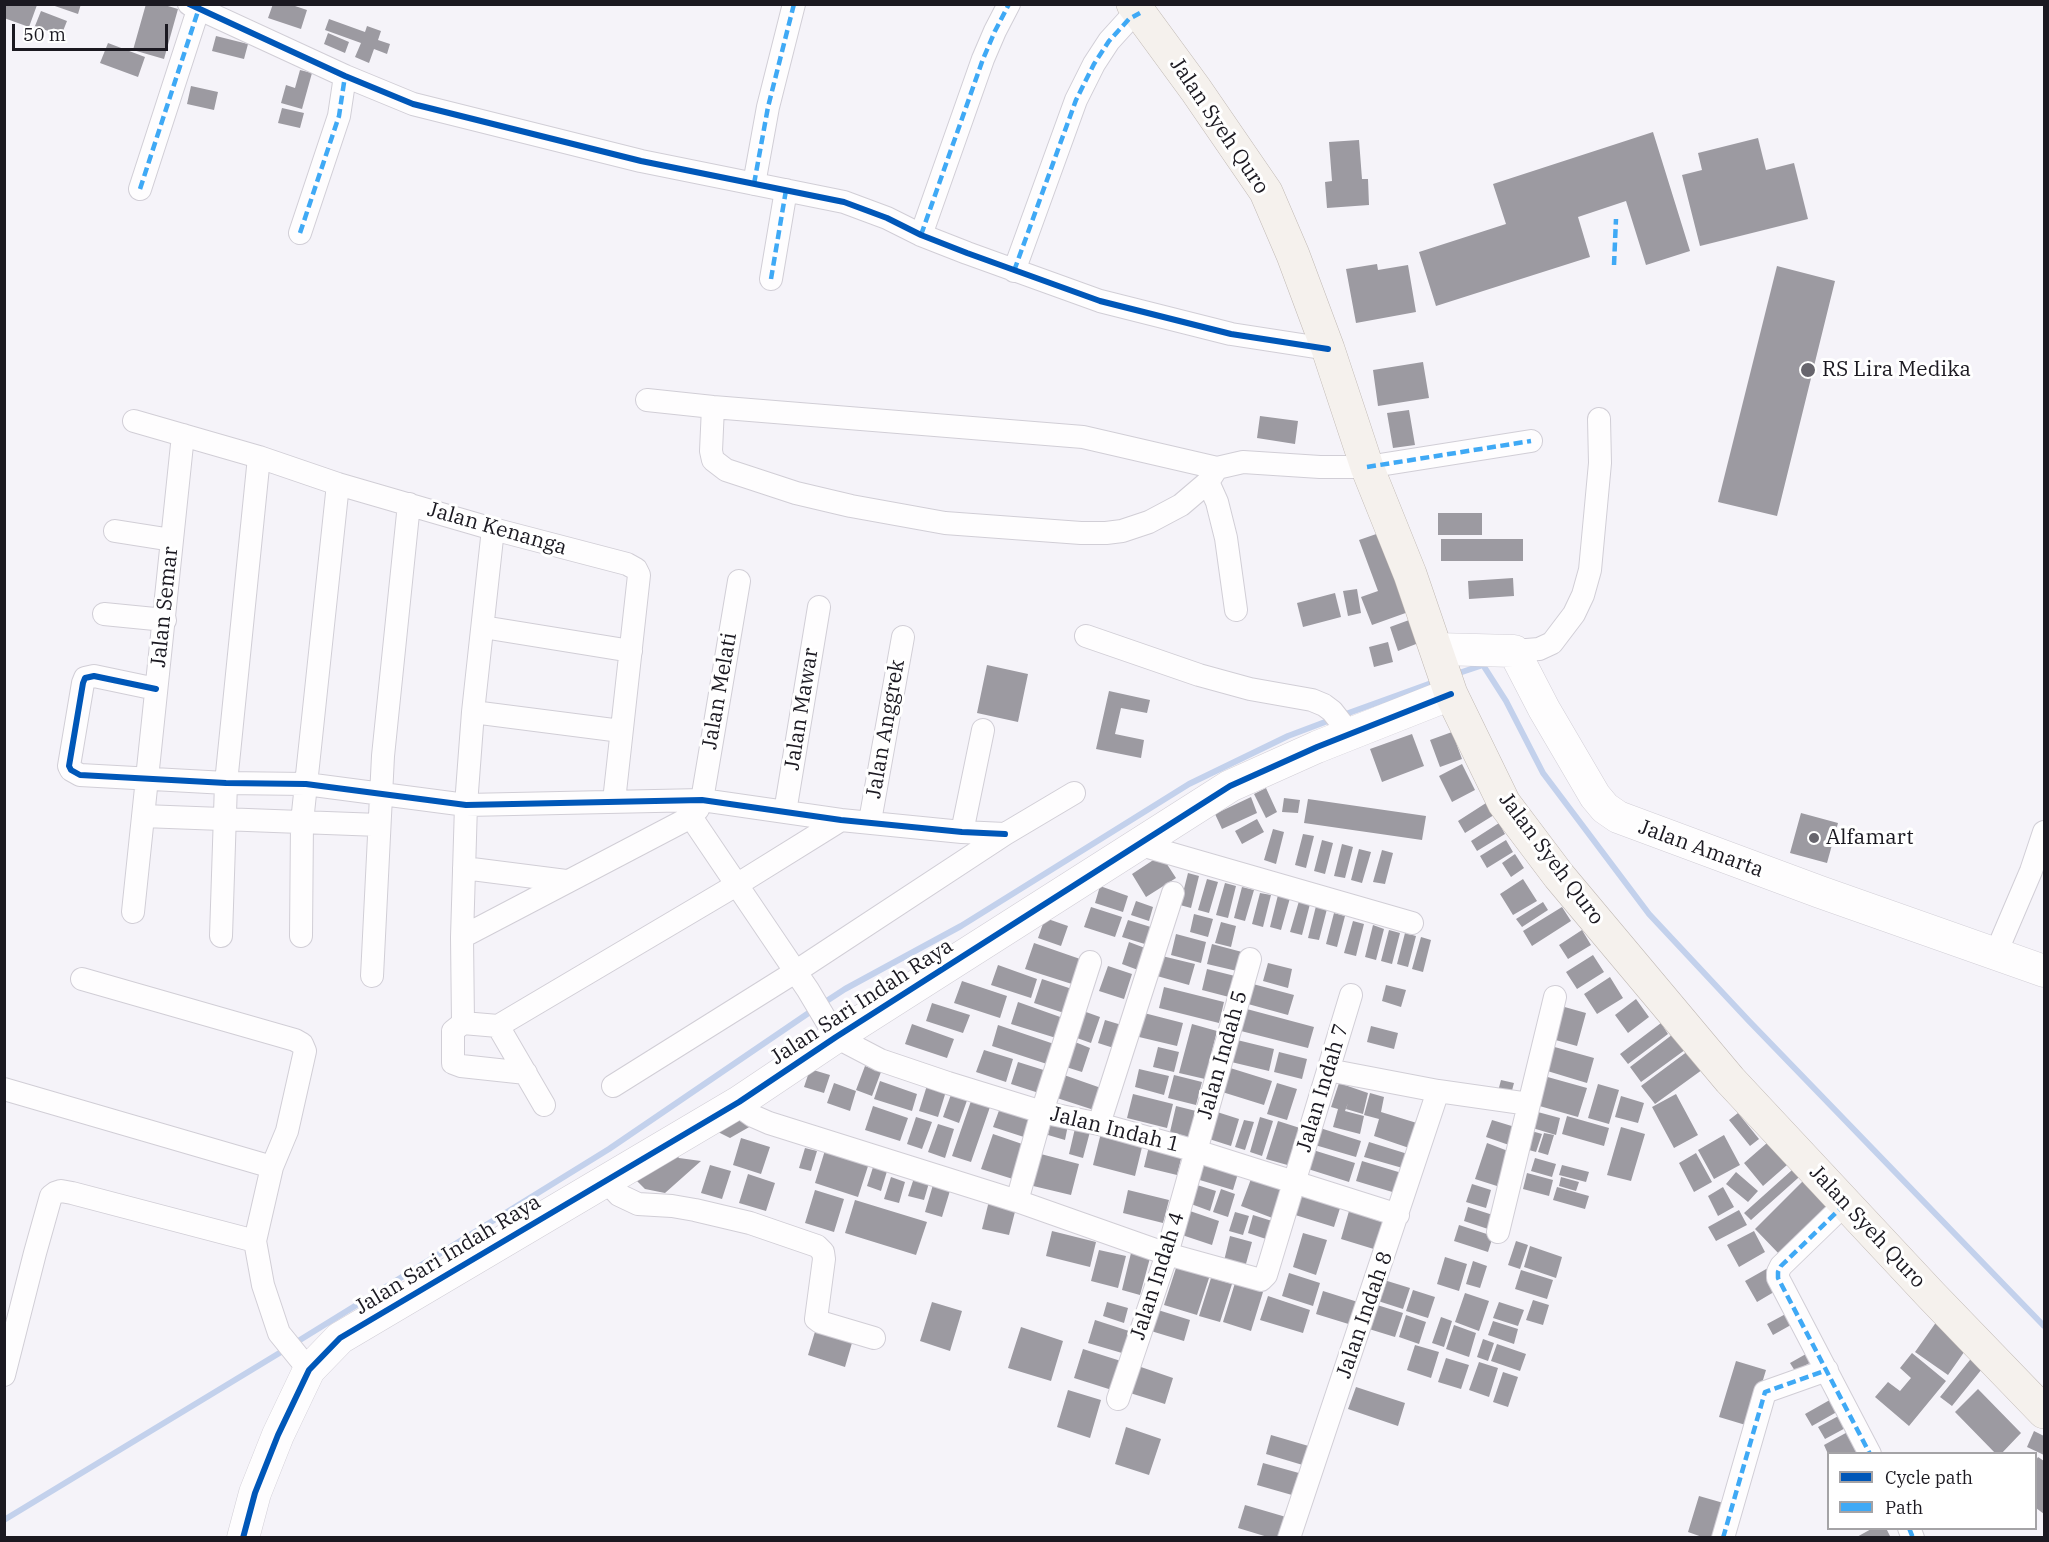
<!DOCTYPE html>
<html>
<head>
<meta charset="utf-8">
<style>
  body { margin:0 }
  #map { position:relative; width:2049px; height:1542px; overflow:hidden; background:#f5f3f9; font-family:"IBM Plex Serif",serif }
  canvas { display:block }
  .frame { position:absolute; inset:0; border:6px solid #1b1921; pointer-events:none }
  .legend { position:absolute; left:1827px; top:1452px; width:210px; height:78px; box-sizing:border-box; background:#fff; border:2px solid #a4a3a6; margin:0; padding:8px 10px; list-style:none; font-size:18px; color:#1b1921 }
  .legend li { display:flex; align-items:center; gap:12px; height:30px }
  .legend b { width:30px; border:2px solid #a4a3a6 }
  .scale { position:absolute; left:12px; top:24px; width:156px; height:27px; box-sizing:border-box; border:3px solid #1b1921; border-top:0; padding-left:8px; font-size:18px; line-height:21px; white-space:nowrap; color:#1b1921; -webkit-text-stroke:4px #fff; paint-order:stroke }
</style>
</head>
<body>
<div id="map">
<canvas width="2049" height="1542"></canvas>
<div class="frame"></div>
<ul class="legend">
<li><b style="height:8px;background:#0057b8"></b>Cycle path</li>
<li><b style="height:8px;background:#3fa9f5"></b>Path</li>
</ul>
<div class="scale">50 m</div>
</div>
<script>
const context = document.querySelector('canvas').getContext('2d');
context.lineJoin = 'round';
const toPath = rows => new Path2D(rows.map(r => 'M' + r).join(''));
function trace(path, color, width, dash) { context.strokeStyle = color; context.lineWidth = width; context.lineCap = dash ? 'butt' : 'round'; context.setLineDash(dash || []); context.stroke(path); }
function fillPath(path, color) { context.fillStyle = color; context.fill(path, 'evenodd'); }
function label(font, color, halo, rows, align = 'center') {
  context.font = font + ' "IBM Plex Serif",serif'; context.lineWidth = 6; context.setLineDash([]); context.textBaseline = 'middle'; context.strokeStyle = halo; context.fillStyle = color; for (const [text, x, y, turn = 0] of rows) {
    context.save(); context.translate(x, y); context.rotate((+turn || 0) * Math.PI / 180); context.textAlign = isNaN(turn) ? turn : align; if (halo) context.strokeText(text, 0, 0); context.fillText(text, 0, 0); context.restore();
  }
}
trace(toPath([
  [1456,674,1483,665,1506,701,1543,773,1649,914,1749,1021,2044,1326],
  [1343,715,1437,681],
  [822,1004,845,989,961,926,1189,784,1288,736,1333,719],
  [295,1343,609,1149,813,1010],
  [4,1520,286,1349]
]), '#c3d1ec', 6);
fillPath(toPath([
  [4,4,37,5,29,27,4,18],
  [49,4,81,4,78,14],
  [146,4,161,4,178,9,164,59,133,50],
  [273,4,289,4,307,10,301,29,268,18],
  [41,11,67,21,61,36,35,26],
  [329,19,365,32,367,26,381,31,378,40,390,44,387,54,374,49,369,63,355,57,361,43,325,30],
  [328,33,349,42,345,53,324,44],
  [216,36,248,44,244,59,212,51],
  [108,43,145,57,138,77,100,63],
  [300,70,312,73,302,109,281,103,286,85,295,88],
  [191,86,218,92,214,110,187,104],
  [282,108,304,113,300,128,278,123],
  [1653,132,1690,251,1646,265,1626,201,1578,217,1590,257,1436,306,1419,252,1506,224,1493,184],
  [1758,138,1766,170,1794,163,1808,219,1700,246,1682,175,1702,170,1698,153],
  [1359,140,1362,179,1368,179,1369,205,1327,208,1325,182,1332,181,1329,142],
  [1377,264,1378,270,1408,265,1416,312,1356,323,1346,269],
  [1777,266,1835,281,1777,516,1718,502],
  [1423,362,1429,398,1378,406,1373,370],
  [1409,410,1415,445,1393,448,1387,413],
  [1260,416,1298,421,1295,444,1257,438],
  [1438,513,1482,513,1482,535,1438,535],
  [1385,531,1414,610,1372,625,1361,597,1378,591,1359,540],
  [1441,539,1523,539,1523,561,1441,561],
  [1513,578,1514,596,1469,599,1468,581],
  [1357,589,1361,613,1348,616,1343,591],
  [1335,593,1341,617,1303,627,1297,603],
  [1420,616,1429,639,1398,651,1390,627],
  [1388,642,1393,662,1374,667,1369,647],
  [987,665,1028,674,1018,722,977,713],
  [1109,691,1150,700,1147,713,1121,708,1115,734,1144,740,1141,758,1096,749],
  [1452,732,1462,759,1440,767,1430,740],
  [1412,734,1424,766,1382,782,1370,749],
  [1462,764,1475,790,1452,802,1439,776],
  [1266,788,1277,812,1266,818,1254,794],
  [1251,797,1257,813,1222,829,1215,814],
  [1284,798,1300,800,1298,813,1282,812],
  [1308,799,1426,816,1422,840,1304,823],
  [1486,803,1494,815,1465,833,1458,821],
  [1801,813,1838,823,1827,863,1790,853],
  [1257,819,1264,832,1242,844,1235,831],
  [1499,823,1505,834,1477,851,1471,841],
  [1273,829,1284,832,1276,864,1264,860],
  [1303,834,1314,836,1306,868,1295,865],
  [1322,840,1333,843,1325,874,1314,871],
  [1506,840,1513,852,1487,868,1480,856],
  [1342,844,1353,847,1345,878,1334,876],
  [1359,849,1371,852,1362,883,1351,880],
  [1382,850,1393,853,1385,884,1373,882],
  [1515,854,1524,868,1511,877,1502,863],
  [1161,855,1176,878,1146,897,1132,874],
  [1188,873,1199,876,1191,908,1180,905],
  [1207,879,1218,882,1209,913,1198,910],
  [1523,879,1537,901,1513,915,1500,894],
  [1225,883,1236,886,1228,918,1216,915],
  [1100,886,1128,896,1123,912,1095,903],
  [1242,887,1254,890,1245,921,1234,918],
  [1260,893,1271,895,1263,927,1252,924],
  [1278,895,1290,898,1281,930,1270,927],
  [1136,901,1153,907,1149,921,1131,915],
  [1299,901,1310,904,1302,935,1290,932],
  [1543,902,1548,910,1522,927,1516,919],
  [1316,906,1327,909,1319,940,1308,938],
  [1091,907,1122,917,1115,937,1084,927],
  [1562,907,1571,921,1532,946,1523,931],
  [1334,913,1345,916,1337,947,1326,944],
  [1194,914,1213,919,1208,937,1190,932],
  [1045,918,1068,926,1061,946,1038,938],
  [1128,920,1154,928,1148,945,1122,937],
  [1353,921,1364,924,1356,956,1344,953],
  [1221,922,1236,926,1231,947,1215,943],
  [1373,925,1384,929,1376,960,1365,957],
  [1389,930,1400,933,1392,964,1381,961],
  [1582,930,1591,945,1568,959,1559,945],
  [1405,933,1416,936,1408,967,1397,964],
  [1176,934,1206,942,1201,963,1171,955],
  [1421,937,1431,940,1423,972,1412,969],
  [1129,942,1145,948,1138,970,1122,964],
  [1034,943,1083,960,1075,985,1025,969],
  [1212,944,1242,952,1237,971,1207,964],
  [1593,955,1604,972,1577,989,1566,972],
  [1162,956,1195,964,1189,985,1157,976],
  [1268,963,1292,969,1288,988,1263,981],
  [998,965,1037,979,1031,998,991,985],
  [1108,966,1132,974,1124,999,1099,991],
  [1207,969,1235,976,1229,997,1202,990],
  [1610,977,1623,998,1597,1014,1584,994],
  [1042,979,1072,989,1064,1013,1034,1003],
  [962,981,1007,996,1000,1018,954,1003],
  [1253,984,1294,995,1288,1015,1248,1004],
  [1386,985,1406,990,1401,1007,1382,1001],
  [1164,987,1224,1002,1219,1023,1159,1008],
  [1636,999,1649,1017,1628,1033,1615,1015],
  [1018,1002,1063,1018,1056,1038,1011,1024],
  [932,1003,970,1015,963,1033,926,1021],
  [1561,1006,1586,1013,1577,1046,1552,1039],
  [1243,1008,1314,1027,1308,1048,1237,1030],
  [1086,1012,1100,1017,1091,1043,1077,1038],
  [1144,1013,1183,1023,1177,1046,1139,1037],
  [1105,1020,1125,1026,1117,1049,1098,1043],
  [1661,1023,1668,1034,1628,1064,1620,1054],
  [912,1024,954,1039,947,1058,905,1044],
  [1192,1024,1217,1031,1205,1079,1179,1073],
  [998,1025,1057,1045,1050,1065,992,1046],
  [1371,1026,1398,1033,1394,1049,1367,1042],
  [1677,1031,1689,1047,1641,1082,1630,1067],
  [1233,1039,1274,1049,1269,1071,1227,1061],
  [1075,1042,1090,1048,1082,1072,1066,1067],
  [1551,1046,1594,1058,1587,1083,1544,1070],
  [1158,1047,1179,1052,1174,1072,1153,1067],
  [1692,1048,1706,1067,1655,1104,1641,1086],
  [984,1050,1013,1059,1006,1082,976,1072],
  [1279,1052,1307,1059,1302,1079,1274,1072],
  [1018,1062,1050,1072,1042,1094,1011,1084],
  [865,1066,881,1072,872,1096,856,1090],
  [1227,1067,1272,1081,1264,1105,1219,1091],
  [810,1069,830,1075,824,1093,804,1087],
  [1139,1069,1169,1076,1164,1095,1135,1087],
  [1064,1075,1101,1088,1094,1110,1057,1098],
  [1174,1075,1202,1082,1196,1105,1168,1098],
  [1544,1076,1587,1088,1578,1117,1536,1105],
  [929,1079,948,1085,938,1117,919,1111],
  [1501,1080,1514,1083,1510,1098,1497,1095],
  [880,1081,917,1094,912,1111,874,1099],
  [834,1083,856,1091,850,1111,827,1103],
  [1277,1083,1297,1089,1287,1120,1267,1114],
  [1339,1083,1368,1093,1363,1114,1346,1109,1348,1103,1345,1111,1364,1116,1360,1134,1333,1127,1338,1109,1331,1107],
  [1598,1084,1619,1090,1609,1124,1588,1118],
  [954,1086,970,1092,959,1123,943,1117],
  [1370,1093,1384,1097,1381,1112,1420,1124,1412,1149,1374,1136,1379,1119,1364,1115],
  [1133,1094,1173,1104,1167,1128,1127,1118],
  [1676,1094,1698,1135,1674,1148,1652,1107],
  [1621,1096,1644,1103,1638,1123,1615,1117],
  [971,1101,990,1107,971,1162,952,1156],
  [1001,1105,1034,1115,1027,1138,993,1127],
  [873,1106,908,1118,900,1141,865,1130],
  [1176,1106,1196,1111,1189,1137,1170,1132],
  [1214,1111,1239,1119,1231,1146,1206,1138],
  [1534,1111,1560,1118,1556,1135,1529,1127],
  [1738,1113,1759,1139,1750,1146,1729,1120],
  [744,1114,751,1126,730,1138,716,1131],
  [1567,1116,1609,1128,1604,1146,1562,1134],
  [916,1117,932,1122,922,1149,907,1144],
  [1260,1117,1273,1121,1262,1156,1250,1152],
  [1051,1120,1068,1125,1065,1140,1048,1135],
  [1244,1120,1254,1122,1245,1150,1235,1147],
  [1492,1120,1515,1127,1509,1145,1486,1137],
  [1278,1121,1303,1129,1291,1166,1266,1159],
  [938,1124,954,1129,945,1158,928,1152],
  [1076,1124,1091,1128,1083,1158,1069,1154],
  [1621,1127,1645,1134,1631,1181,1607,1175],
  [1320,1128,1361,1141,1356,1157,1315,1145],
  [1102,1129,1144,1139,1135,1176,1093,1165],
  [1528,1130,1542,1134,1536,1152,1522,1148],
  [1544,1133,1554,1135,1548,1155,1538,1152],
  [993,1134,1028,1146,1016,1180,981,1169],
  [1724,1135,1740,1165,1714,1179,1698,1150],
  [741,1138,770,1147,761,1174,733,1165],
  [1150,1142,1183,1151,1177,1175,1144,1167],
  [1369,1142,1411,1155,1406,1169,1364,1157],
  [1487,1143,1508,1151,1497,1186,1475,1179],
  [1767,1143,1787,1165,1763,1186,1744,1163],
  [826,1147,870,1160,858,1197,815,1183],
  [805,1148,817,1151,811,1171,799,1168],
  [1313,1150,1355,1163,1349,1182,1308,1169],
  [674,1152,679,1158,701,1161,665,1193,645,1189,636,1180],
  [1037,1153,1079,1164,1071,1195,1029,1185],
  [1696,1153,1712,1182,1694,1192,1679,1163],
  [1201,1154,1240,1167,1233,1190,1193,1178],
  [1535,1158,1556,1164,1552,1177,1531,1171],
  [1362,1161,1405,1174,1399,1194,1356,1181],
  [1801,1162,1807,1170,1751,1220,1744,1213],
  [874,1164,888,1168,881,1191,867,1186],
  [710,1165,731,1171,722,1199,701,1193],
  [1562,1165,1589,1172,1586,1182,1559,1175],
  [916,1172,931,1176,924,1200,908,1196],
  [1736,1172,1758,1191,1748,1202,1726,1184],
  [1527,1173,1553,1180,1549,1196,1523,1189],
  [748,1174,775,1183,766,1211,739,1203],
  [891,1177,905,1182,899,1203,884,1199],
  [1561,1177,1579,1182,1576,1191,1559,1186],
  [1807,1177,1833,1204,1781,1256,1755,1229],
  [935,1178,952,1184,942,1217,925,1212],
  [1251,1179,1285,1191,1275,1219,1241,1206],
  [1472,1184,1491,1190,1486,1208,1466,1202],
  [1197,1185,1216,1191,1210,1211,1191,1204],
  [1557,1187,1589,1196,1585,1209,1553,1200],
  [1723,1187,1734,1207,1718,1216,1708,1196],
  [1221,1189,1235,1194,1228,1217,1213,1212],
  [815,1190,844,1199,834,1232,805,1223],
  [1128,1190,1169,1200,1163,1223,1123,1213],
  [1299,1192,1341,1205,1334,1227,1292,1214],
  [990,1197,1017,1204,1009,1235,982,1229],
  [855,1200,927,1222,916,1255,845,1233],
  [1468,1207,1496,1216,1491,1230,1464,1221],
  [1187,1210,1219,1221,1212,1245,1179,1234],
  [1739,1210,1747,1225,1716,1241,1708,1227],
  [1349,1211,1385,1223,1377,1250,1341,1239],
  [1235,1212,1249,1216,1243,1235,1229,1231],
  [1253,1215,1272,1221,1266,1239,1248,1233],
  [1459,1225,1493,1236,1488,1252,1454,1241],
  [1052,1231,1096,1242,1090,1267,1046,1256],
  [1754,1231,1765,1252,1739,1267,1727,1245],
  [1303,1233,1327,1240,1316,1275,1293,1267],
  [1230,1236,1252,1242,1244,1271,1223,1265],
  [1516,1241,1528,1245,1520,1269,1508,1265],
  [1530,1246,1562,1257,1556,1278,1524,1267],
  [1099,1250,1126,1256,1118,1288,1091,1281],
  [1131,1253,1150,1258,1140,1295,1122,1290],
  [1445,1257,1467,1264,1459,1291,1437,1284],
  [1473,1261,1487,1266,1480,1288,1466,1284],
  [1177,1265,1210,1275,1197,1315,1164,1305],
  [1768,1268,1779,1289,1757,1302,1745,1281],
  [1521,1270,1553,1280,1547,1299,1515,1289],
  [1289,1273,1320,1283,1313,1306,1282,1296],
  [1211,1278,1232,1284,1220,1322,1199,1316],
  [1384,1280,1410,1288,1403,1309,1378,1301],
  [1235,1283,1263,1292,1251,1331,1223,1322],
  [1413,1290,1435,1297,1428,1318,1406,1311],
  [1323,1291,1361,1303,1355,1326,1316,1314],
  [1465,1293,1489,1301,1479,1331,1455,1322],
  [1268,1296,1310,1310,1303,1333,1260,1320],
  [1533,1300,1549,1305,1543,1325,1526,1320],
  [932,1302,962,1311,950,1351,920,1341],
  [1107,1302,1128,1308,1124,1323,1103,1316],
  [1499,1302,1524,1310,1518,1326,1493,1318],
  [1377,1305,1403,1313,1395,1337,1369,1329],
  [1158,1310,1190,1320,1184,1341,1151,1331],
  [1793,1310,1798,1321,1773,1335,1767,1324],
  [1406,1315,1426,1322,1419,1344,1399,1337],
  [1441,1317,1452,1321,1444,1347,1432,1343],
  [1095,1320,1129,1331,1122,1353,1088,1343],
  [1493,1321,1518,1329,1514,1344,1488,1335],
  [1937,1321,1969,1345,1948,1375,1915,1352],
  [817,1325,854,1336,845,1367,808,1355],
  [1454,1325,1476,1333,1469,1357,1446,1349],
  [1021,1327,1063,1341,1051,1381,1008,1368],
  [1483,1339,1494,1343,1488,1361,1477,1357],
  [1497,1344,1526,1354,1520,1371,1491,1361],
  [1415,1345,1439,1352,1431,1378,1407,1370],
  [1083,1349,1124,1362,1115,1391,1074,1378],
  [1813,1350,1817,1359,1795,1371,1790,1363],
  [1912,1353,1946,1381,1909,1426,1875,1397,1888,1382,1900,1391,1911,1378,1900,1368],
  [1974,1355,1986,1364,1952,1406,1940,1397],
  [1446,1358,1469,1365,1461,1389,1438,1382],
  [1736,1361,1766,1370,1749,1426,1719,1417],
  [1479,1362,1498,1368,1489,1397,1469,1390],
  [1138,1366,1173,1378,1165,1404,1130,1393],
  [1503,1372,1518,1377,1508,1407,1493,1402],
  [1356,1387,1405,1403,1398,1426,1348,1409],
  [1978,1389,2021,1433,2001,1454,1996,1454,1955,1412],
  [1068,1390,1101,1400,1090,1438,1057,1427],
  [1835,1397,1842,1409,1812,1426,1805,1414],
  [1844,1413,1851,1425,1825,1439,1818,1427],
  [1126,1427,1161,1439,1149,1475,1115,1464],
  [1853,1429,1866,1454,1828,1454,1824,1445],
  [2034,1431,2044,1436,2044,1455,2027,1447],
  [1271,1435,1312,1447,1306,1466,1266,1454],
  [2038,1457,2044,1461,2044,1514,2036,1508,2036,1460],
  [1263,1463,1306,1475,1299,1497,1257,1485],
  [1699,1496,1727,1504,1717,1538,1705,1538,1688,1532],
  [1245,1505,1286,1517,1281,1538,1271,1538,1238,1528],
  [1873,1528,1886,1528,1891,1538,1855,1538]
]), '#9c9aa1');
const street = toPath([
  [189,4,345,76,413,104,641,161,844,202,887,218,921,235,967,253,1100,301,1231,334,1328,349],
  [754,184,768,107,794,4],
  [140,189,200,4],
  [300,233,339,116,345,76],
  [921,235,983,59,995,31,1009,4],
  [1014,271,1076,100,1094,64,1109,41,1129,19,1140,13],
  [771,279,786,190],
  [647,400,713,407,1083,437,1217,468,1243,462,1320,467,1367,467,1531,441],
  [713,407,711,451,713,460,726,470,796,493,851,506,945,523,1081,533,1106,533,1122,531,1149,522,1181,505,1208,482,1217,468],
  [134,421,259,457,338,484,493,529,627,564,636,569,639,575,614,801],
  [1208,482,1217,502,1226,538,1236,610],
  [493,529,473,712,466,805,462,937,463,1023,498,1026,738,884,841,820],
  [115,531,172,540],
  [104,614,165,620],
  [483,627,631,651],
  [1086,636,1199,675,1250,689,1312,700,1324,705,1332,711,1350,734],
  [1514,651,1539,649,1552,643,1574,614,1583,595,1590,570,1600,463,1599,419],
  [156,689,94,676,85,678,83,683,69,766,71,770,80,775,226,783,306,784,466,805,702,800,841,820,962,832,1005,834],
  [473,712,621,731],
  [785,812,819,607],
  [143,816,379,825],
  [691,817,808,990,836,1037,880,1060,948,1083,1042,1112,1099,1124,1196,1151,1398,1215],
  [870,821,903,637],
  [962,832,983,730],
  [1141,845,1412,923],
  [464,868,566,881],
  [133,912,183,435],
  [221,936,226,783,259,457],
  [301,936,302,822,338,484],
  [462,937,691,817,698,809,702,800,739,581],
  [1996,953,2031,871,2044,832],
  [372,976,383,756,409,504],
  [463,1023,453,1031,453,1063,461,1066,526,1073],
  [498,1026,544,1105],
  [1328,1070,1438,1091,1529,1104],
  [613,1086,795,972,1005,834,1074,793],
  [4,1089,272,1167],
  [739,1102,746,1111,753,1116,769,1123,1017,1201,1167,1254,1261,1280,1266,1275,1351,995],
  [1099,1124,1173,893],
  [605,1180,619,1195,638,1204,672,1206,695,1210,750,1223,817,1246,823,1252,824,1259,816,1319,820,1322,874,1338],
  [1017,1201,1042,1112,1090,962],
  [1845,1204,1781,1266,1778,1272,1778,1278,1870,1454],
  [1498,1232,1555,997],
  [255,1241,263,1285,279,1333,309,1370],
  [4,1375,35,1253,51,1196,55,1193,61,1191,72,1193,255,1241,272,1167,287,1131,305,1051,302,1044,295,1040,82,979],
  [1118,1399,1167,1254,1250,959],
  [1909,1528,1913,1538],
  [1289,1538,1438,1091],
  [1723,1538,1765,1392,1827,1370]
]);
const secondary = toPath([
  [1437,649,1514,651,1544,709,1595,796,1605,808,1618,817,1820,892,2044,971],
  [243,1538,255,1493,278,1435,309,1370,340,1338,739,1102,836,1037,1230,786,1317,747,1451,694]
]);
const primary = toPath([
  [1133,4,1196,90,1266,192,1293,255,1328,349,1367,467,1410,574,1451,694,1504,803,1559,876,1730,1080,1931,1295,2044,1412]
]);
trace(street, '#d1ced6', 24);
trace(secondary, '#d1ced6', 33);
trace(primary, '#c0b9b4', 34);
trace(street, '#fefdfe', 22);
trace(secondary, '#fefdfe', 32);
trace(primary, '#f5f1ed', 33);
trace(toPath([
  [754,184,768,107,794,4],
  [140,189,199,8,195,7],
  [300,233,339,116,345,76],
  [921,235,983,59,995,31,1009,4],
  [1614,265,1616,219],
  [1014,271,1076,100,1094,64,1109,41,1129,19,1140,13],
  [771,279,786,190],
  [1367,467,1531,441],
  [1845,1204,1781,1266,1778,1272,1778,1278,1870,1454],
  [1909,1528,1913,1538],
  [1723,1538,1765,1392,1827,1370]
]), '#3fa9f5', 4.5, [9, 4.5]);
trace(toPath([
  [189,4,345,76,413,104,641,161,844,202,887,218,921,235,967,253,1100,301,1231,334,1328,349],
  [156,689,94,676,85,678,83,683,69,766,71,770,80,775,226,783,306,784,466,805,702,800,841,820,962,832,1005,834],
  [243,1538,255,1493,278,1435,309,1370,340,1338,739,1102,836,1037,1230,786,1317,747,1451,694]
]), '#0057b8', 6);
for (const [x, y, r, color] of [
  [1808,370,8,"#67656d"],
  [1814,838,6,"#67656d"]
]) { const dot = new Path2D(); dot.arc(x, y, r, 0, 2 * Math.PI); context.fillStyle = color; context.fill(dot); trace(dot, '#fff', 2); }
label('21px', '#1b1921', '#fff', [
  ["Jalan Syeh Quro",1219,126,56],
  ["Jalan Kenanga",497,529,16],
  ["Jalan Semar",165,607,-84],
  ["Jalan Melati",720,691,-80],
  ["Jalan Mawar",802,709,-81],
  ["Jalan Anggrek",886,729,-80],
  ["Jalan Amarta",1701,849,20],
  ["Jalan Syeh Quro",1551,859,53],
  ["Jalan Sari Indah Raya",862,1002,-33],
  ["Jalan Indah 5",1223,1055,-74],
  ["Jalan Indah 7",1323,1088,-73],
  ["Jalan Indah 1",1115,1130,14],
  ["Jalan Syeh Quro",1867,1227,47],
  ["Jalan Sari Indah Raya",448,1255,-31],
  ["Jalan Indah 4",1158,1276,-72],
  ["Jalan Indah 8",1365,1315,-71]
]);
label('21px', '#1b1921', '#fff', [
  ["RS Lira Medika",1822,370],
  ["Alfamart",1826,838]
], 'left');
</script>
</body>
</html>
